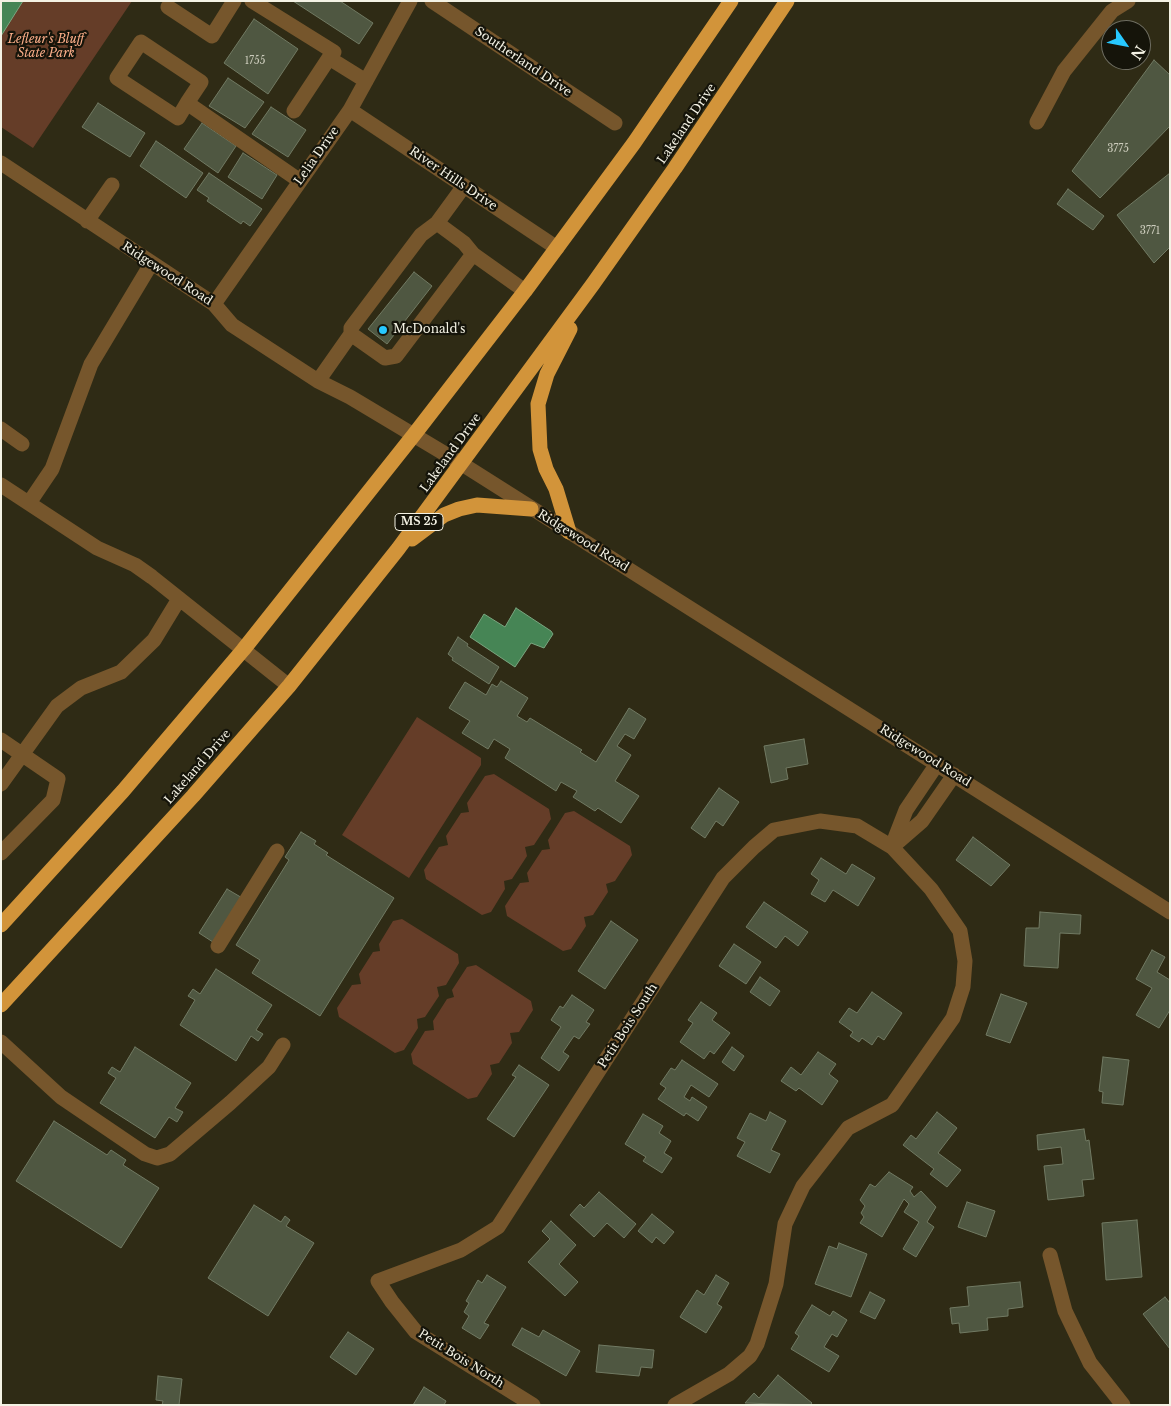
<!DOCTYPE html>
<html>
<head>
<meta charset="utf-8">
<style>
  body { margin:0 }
  #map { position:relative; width:1171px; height:1406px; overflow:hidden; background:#2f2b15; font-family:"Libre Baskerville",serif }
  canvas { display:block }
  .frame { position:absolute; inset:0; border:2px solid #f4f2e4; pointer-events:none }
  .north { position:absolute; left:1101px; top:20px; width:50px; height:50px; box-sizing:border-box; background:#15140a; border:1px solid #6e6d61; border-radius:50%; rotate:123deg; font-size:14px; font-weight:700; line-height:20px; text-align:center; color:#f4f2e4 }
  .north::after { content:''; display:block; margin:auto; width:18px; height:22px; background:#27c8ff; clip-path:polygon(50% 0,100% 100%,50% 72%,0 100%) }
</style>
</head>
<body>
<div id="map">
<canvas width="1171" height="1406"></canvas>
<div class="frame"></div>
<div class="north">N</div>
</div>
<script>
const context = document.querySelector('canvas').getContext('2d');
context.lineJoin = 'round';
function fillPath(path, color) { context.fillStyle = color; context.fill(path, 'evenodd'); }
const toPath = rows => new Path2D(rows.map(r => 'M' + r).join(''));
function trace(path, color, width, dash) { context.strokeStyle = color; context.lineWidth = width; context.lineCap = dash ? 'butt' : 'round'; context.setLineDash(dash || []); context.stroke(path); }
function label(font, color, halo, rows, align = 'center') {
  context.font = font + ' "Libre Baskerville",serif'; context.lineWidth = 4.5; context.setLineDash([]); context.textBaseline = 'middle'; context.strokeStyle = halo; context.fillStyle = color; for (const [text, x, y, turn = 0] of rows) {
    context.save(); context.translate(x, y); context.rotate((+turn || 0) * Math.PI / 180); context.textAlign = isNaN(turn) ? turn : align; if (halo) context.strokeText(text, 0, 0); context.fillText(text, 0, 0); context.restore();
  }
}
fillPath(toPath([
  [1,1,132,1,33,148,1,127],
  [417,717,481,758,481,765,409,878,342,835],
  [494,774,549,809,551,819,534,845,525,847,527,856,512,879,504,881,505,889,491,912,482,915,426,879,424,870,439,847,448,845,446,836,461,813,469,812,467,803,485,776],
  [574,811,630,846,632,855,615,881,606,884,608,892,593,915,584,917,586,926,571,949,563,951,507,916,505,906,520,883,529,882,527,873,542,850,550,849,548,840,565,813],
  [402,919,458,954,459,963,446,985,437,987,439,996,425,1017,417,1019,418,1028,404,1050,395,1053,339,1017,337,1008,352,985,361,984,359,974,373,952,380,951,379,944,393,921],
  [476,965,531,1001,533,1010,519,1032,510,1033,512,1043,499,1063,490,1065,492,1074,477,1097,468,1099,413,1064,411,1054,425,1031,434,1030,433,1021,447,999,454,997,452,990,467,967]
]), '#653d28');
const water = toPath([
  [1,1,23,1,1,36,1,1],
  [516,608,551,631,553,634,544,648,531,643,515,667,470,637,484,614,505,627,516,608]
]);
fillPath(water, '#468555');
trace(water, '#7aa680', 1);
const building = toPath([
  [293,1,340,1,373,23,359,44,293,1],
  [254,19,298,49,268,94,224,63,254,19],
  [1154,60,1170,75,1170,126,1100,198,1072,171,1154,60],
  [228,78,264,102,245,128,209,106,228,78],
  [98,103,145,133,130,157,82,127,98,103],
  [271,107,306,130,288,157,252,134,271,107],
  [202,123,236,146,218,173,184,149,202,123],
  [156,141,203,173,186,198,140,166,156,141],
  [243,153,277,175,262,199,228,177,243,153],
  [209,173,262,209,250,226,243,221,241,224,207,201,209,198,197,190,209,173],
  [1170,173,1170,247,1154,263,1117,215,1170,173],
  [1068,189,1104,216,1093,230,1057,204,1068,189],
  [414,272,432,286,387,344,368,329,414,272],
  [458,637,468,644,467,646,499,667,489,684,452,660,453,658,448,654,458,637],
  [501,681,528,698,517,716,527,722,530,718,582,750,580,752,596,762,629,708,646,719,634,739,625,734,617,746,631,755,615,781,639,796,621,823,598,808,595,811,573,797,577,791,561,782,556,791,505,758,510,749,494,739,488,749,462,733,470,721,449,708,465,682,486,695,492,684,497,687,501,681],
  [804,739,808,764,786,768,788,779,771,783,764,746,804,739],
  [719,788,739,802,723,826,716,821,705,838,691,828,719,788],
  [301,832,316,841,314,844,328,853,326,855,394,898,320,1016,252,973,260,960,236,945,289,860,285,857,301,832],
  [973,837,1010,865,991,886,956,860,973,837],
  [821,858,846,874,852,864,875,878,858,906,833,890,825,902,811,894,819,880,811,874,821,858],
  [227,889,244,899,216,944,199,933,227,889],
  [764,902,808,932,798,946,785,936,776,948,746,927,764,902],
  [1040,912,1081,915,1080,934,1060,933,1058,968,1024,966,1026,928,1039,928,1040,912],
  [611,921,638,940,605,989,578,971,611,921],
  [734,944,761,962,746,984,719,966,734,944],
  [1152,950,1165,957,1157,972,1170,980,1170,1010,1159,1028,1136,1015,1152,988,1136,979,1152,950],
  [216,969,272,1005,256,1030,263,1034,258,1041,251,1036,236,1061,180,1025,195,1000,188,996,193,989,200,994,216,969],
  [760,977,780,991,770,1006,750,992,760,977],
  [872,992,902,1013,884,1040,878,1036,872,1045,862,1038,859,1042,850,1036,853,1032,839,1022,849,1008,857,1013,872,992],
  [1001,994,1027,1003,1010,1043,986,1035,1001,994],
  [572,995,594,1010,586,1022,590,1024,579,1039,574,1036,563,1052,569,1056,559,1071,541,1058,561,1027,551,1020,560,1006,563,1008,572,995],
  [701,1002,717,1013,712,1020,730,1033,714,1054,710,1051,704,1059,680,1042,693,1023,688,1020,701,1002],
  [135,1047,191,1083,175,1108,183,1112,177,1122,169,1117,155,1138,100,1103,116,1078,108,1073,112,1067,120,1072,135,1047],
  [732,1047,744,1056,734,1071,722,1062,732,1047],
  [818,1052,836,1064,829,1074,838,1081,822,1105,799,1088,796,1091,781,1081,791,1067,801,1075,818,1052],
  [1103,1057,1129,1060,1123,1105,1102,1103,1103,1092,1099,1091,1103,1057],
  [682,1060,718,1084,709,1097,691,1085,684,1097,690,1101,692,1097,707,1107,698,1121,686,1113,684,1116,658,1099,666,1088,660,1084,671,1068,675,1070,682,1060],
  [519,1065,549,1085,514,1137,487,1119,516,1077,512,1075,519,1065],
  [770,1112,786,1121,771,1150,780,1154,770,1173,737,1156,745,1142,737,1138,750,1113,766,1121,770,1112],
  [937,1112,957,1128,938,1153,961,1170,947,1187,930,1174,934,1169,903,1145,911,1135,916,1139,937,1112],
  [643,1114,663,1126,659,1133,671,1141,664,1153,672,1158,662,1173,643,1161,646,1157,625,1144,643,1114],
  [54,1121,107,1155,111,1150,126,1160,123,1165,159,1188,121,1248,16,1181,54,1121],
  [1084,1129,1086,1141,1089,1140,1094,1179,1082,1180,1084,1196,1048,1200,1044,1166,1063,1164,1061,1147,1038,1150,1037,1135,1084,1129],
  [889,1172,913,1187,910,1191,914,1197,921,1191,936,1207,927,1222,934,1227,916,1257,903,1249,919,1222,904,1212,909,1204,904,1199,882,1237,860,1223,864,1217,861,1213,865,1206,860,1200,870,1184,875,1187,889,1172],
  [599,1192,636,1224,624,1238,607,1223,594,1237,570,1215,580,1204,584,1208,599,1192],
  [967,1202,995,1211,986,1237,958,1227,967,1202],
  [254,1205,281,1222,285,1216,290,1220,286,1226,314,1243,268,1316,208,1278,254,1205],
  [652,1214,674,1232,664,1244,656,1237,652,1243,638,1231,652,1214],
  [1137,1220,1142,1277,1106,1280,1102,1223,1137,1220],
  [551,1221,576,1245,559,1264,578,1282,565,1296,528,1262,550,1239,542,1231,551,1221],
  [839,1243,867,1254,851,1297,815,1284,829,1246,837,1249,839,1243],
  [487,1275,506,1287,484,1323,489,1325,480,1339,462,1328,469,1316,464,1312,469,1303,466,1301,478,1280,482,1283,487,1275],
  [716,1275,729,1283,717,1304,722,1307,706,1333,680,1317,697,1290,704,1295,716,1275],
  [1020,1282,1023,1307,1008,1309,1008,1316,987,1318,988,1330,960,1333,959,1323,952,1324,950,1308,969,1306,967,1287,1020,1282],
  [870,1292,885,1300,875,1319,860,1312,870,1292],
  [1165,1297,1170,1303,1170,1349,1143,1314,1165,1297],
  [812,1305,830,1316,833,1311,847,1320,837,1337,832,1334,824,1347,839,1356,829,1372,791,1349,799,1336,795,1333,812,1305],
  [522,1328,539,1337,543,1330,580,1351,566,1376,512,1345,522,1328],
  [348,1332,374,1349,356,1375,330,1357,348,1332],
  [599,1345,654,1350,652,1368,641,1367,639,1376,596,1372,599,1345],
  [778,1375,812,1403,810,1405,745,1403,754,1393,759,1398,778,1375],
  [158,1376,182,1379,179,1405,162,1405,163,1401,156,1400,158,1376],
  [424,1387,446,1401,444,1405,413,1405,424,1387]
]);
fillPath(building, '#4f5741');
trace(building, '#717a63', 1);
trace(toPath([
  [252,1,334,52,329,58],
  [432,1,615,123],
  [168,7,212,36,234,1],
  [187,103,201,82,141,42,117,78,178,118,187,103,300,181],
  [350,110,557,248],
  [294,111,329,58,366,81],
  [1037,122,1064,71,1112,11,1128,1],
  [1,163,214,304,232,325,318,381,350,397,462,464,1170,912],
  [87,221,112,185],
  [437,223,464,186],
  [473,254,525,291],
  [214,304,350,110,410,1],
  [318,381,351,334,351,328,421,235,437,223,464,243,473,254,396,356,385,358,351,334],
  [1,429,22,444],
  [1,485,97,548,135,565,152,577,289,686],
  [29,503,52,469,91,364,151,264],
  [1,740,58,779,53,800,1,853],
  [1,784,57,706,81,688,121,672,154,640,179,599],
  [892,846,906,810,937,764],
  [892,847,922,821,954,775],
  [218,946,277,851],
  [1,1042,61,1097,145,1154,157,1158,170,1154,230,1103,269,1067,283,1045],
  [1050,1255,1065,1311,1090,1363,1123,1405],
  [533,1405,416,1332,392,1302,378,1281,461,1250,498,1227,723,878,754,847,774,830,820,821,857,826,892,847,931,889,960,931,965,961,963,987,953,1018,892,1105,848,1128,803,1186,785,1224,776,1284,757,1344,750,1356,729,1374,675,1405]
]), '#76562c', 15);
trace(toPath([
  [569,532,556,489,546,469,540,449,538,404,547,374,570,329],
  [412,539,444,515,459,509,477,505,531,509],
  [1,925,123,791,243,650,413,436,525,291,634,143,731,1],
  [1,1005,193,796,289,686,398,549,593,284,675,168,787,1]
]), '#d2943a', 15);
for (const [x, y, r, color] of [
  [383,330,5,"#27c8ff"]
]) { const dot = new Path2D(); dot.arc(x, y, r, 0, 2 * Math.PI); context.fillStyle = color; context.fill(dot); trace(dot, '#15140a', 2); }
label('10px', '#cbcbbb', null, [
  ["1755",255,61],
  ["3775",1118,149],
  ["3771",1150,231]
]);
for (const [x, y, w] of [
  [419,522,48]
]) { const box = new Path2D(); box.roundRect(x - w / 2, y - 8.5, w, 17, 4); context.fillStyle = '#15140a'; context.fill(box); trace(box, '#f4f2e4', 1); }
label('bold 11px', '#f4f2e4', null, [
  ["MS 25",419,522]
]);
label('italic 12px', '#faad88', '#15140a', [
  ["Lefleur's Bluff",46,40],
  ["State Park",46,54]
]);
label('12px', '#f4f2e4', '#15140a', [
  ["Southerland Drive",523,62,34],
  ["Lakeland Drive",687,124,-56],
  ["Lelia Drive",317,156,-55],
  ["River Hills Drive",453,179,34],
  ["Ridgewood Road",167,274,33],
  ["Lakeland Drive",451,453,-54],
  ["Ridgewood Road",583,541,32],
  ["Ridgewood Road",925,756,32],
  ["Lakeland Drive",198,767,-49],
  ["Petit Bois South",628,1026,-57],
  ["Petit Bois North",461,1359,32]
]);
label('12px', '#f4f2e4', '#15140a', [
  ["McDonald's",393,330]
], 'left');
</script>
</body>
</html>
